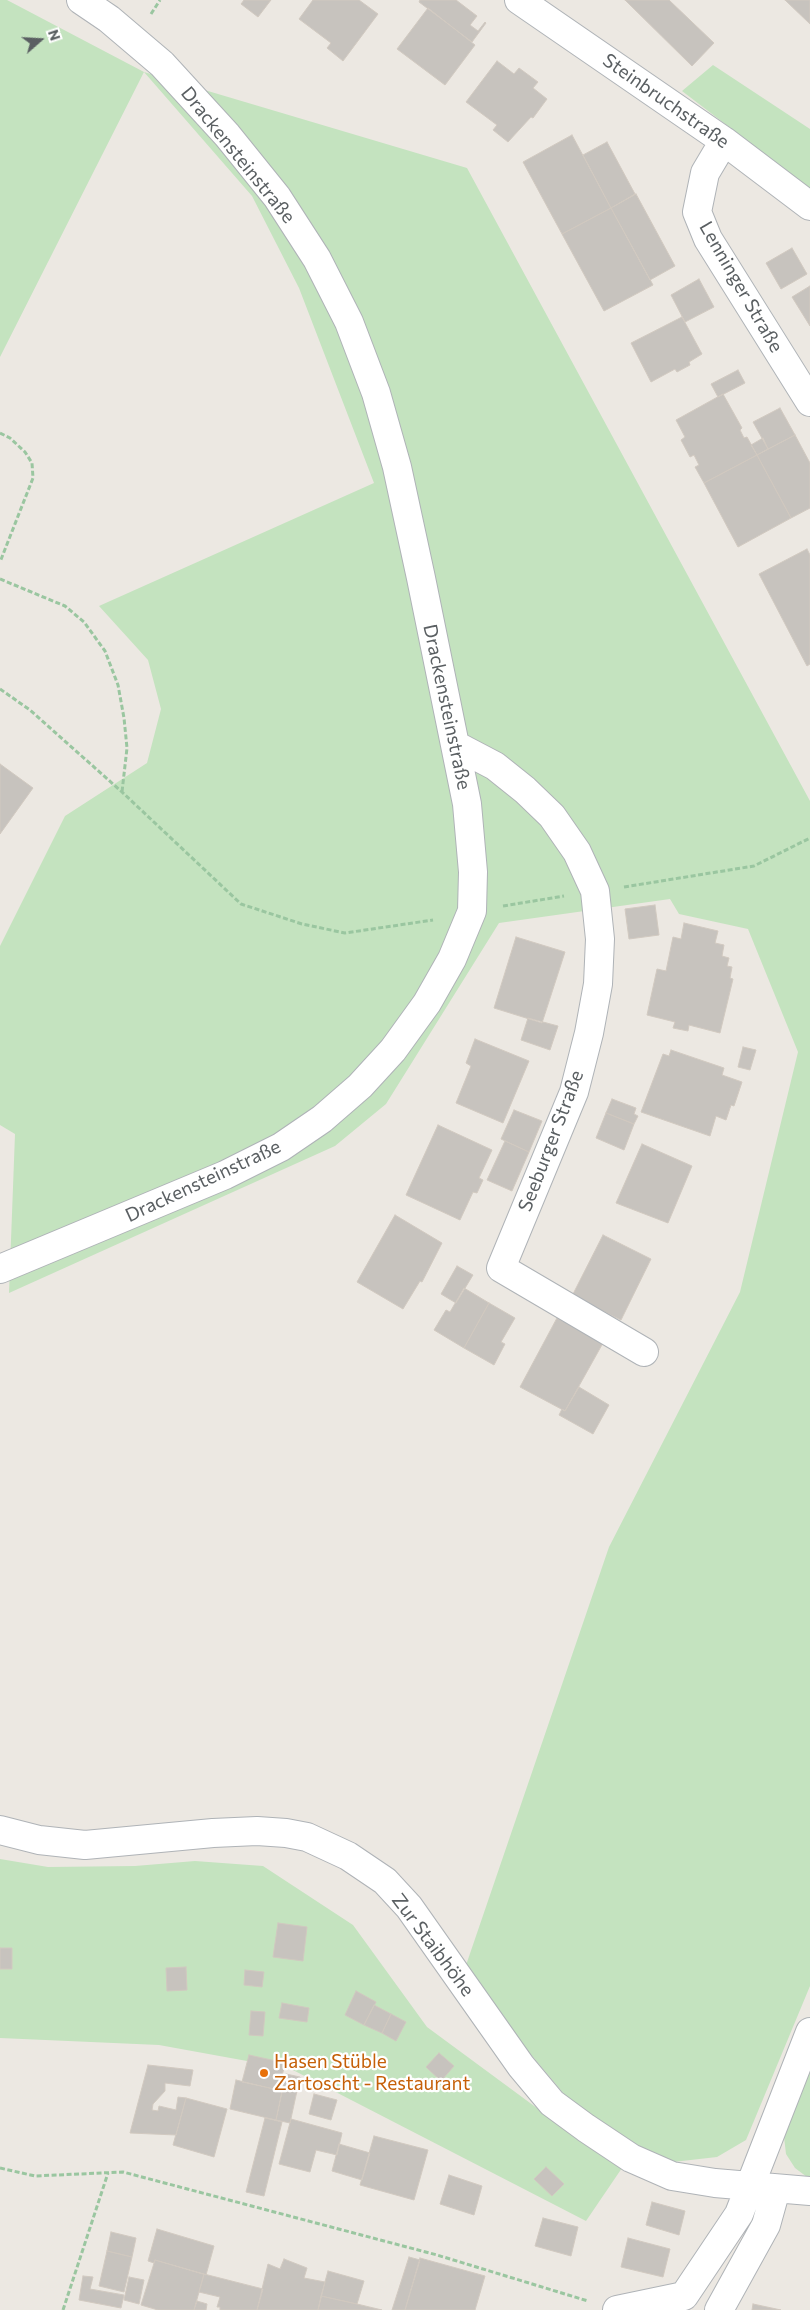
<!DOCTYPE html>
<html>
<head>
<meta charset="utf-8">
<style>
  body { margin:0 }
  #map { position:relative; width:810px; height:2310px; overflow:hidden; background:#ece8e2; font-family:Commissioner,sans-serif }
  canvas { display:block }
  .north { position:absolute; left:15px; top:15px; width:50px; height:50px; -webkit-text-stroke:4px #fff; paint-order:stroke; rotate:71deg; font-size:14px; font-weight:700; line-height:20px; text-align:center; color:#5a5f62 }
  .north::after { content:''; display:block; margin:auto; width:18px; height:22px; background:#5a5f62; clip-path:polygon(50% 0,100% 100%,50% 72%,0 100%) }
</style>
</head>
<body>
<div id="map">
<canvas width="810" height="2310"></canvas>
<div class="north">N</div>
</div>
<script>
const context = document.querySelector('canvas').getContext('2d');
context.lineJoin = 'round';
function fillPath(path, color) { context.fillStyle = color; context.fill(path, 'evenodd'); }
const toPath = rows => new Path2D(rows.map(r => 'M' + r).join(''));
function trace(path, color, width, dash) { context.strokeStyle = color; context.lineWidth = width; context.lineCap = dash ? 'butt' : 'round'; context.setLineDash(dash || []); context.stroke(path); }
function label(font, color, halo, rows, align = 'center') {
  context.font = font + ' Commissioner,sans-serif'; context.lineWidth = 4.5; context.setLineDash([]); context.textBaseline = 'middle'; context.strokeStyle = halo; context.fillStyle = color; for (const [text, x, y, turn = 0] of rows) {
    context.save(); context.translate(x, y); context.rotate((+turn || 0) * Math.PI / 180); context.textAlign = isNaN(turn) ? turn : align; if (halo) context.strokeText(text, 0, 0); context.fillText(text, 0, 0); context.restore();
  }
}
fillPath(toPath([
  [0,0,7,0,144,72,467,168,810,801,810,1986,746,2140,717,2157,673,2162,635,2151,575,2107,463,1974,609,1547,740,1292,798,1052,748,929,679,914,670,899,499,923,386,1104,335,1146,9,1293,15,1134,0,1125,0,946,65,816,147,763,161,709,148,660,99,606,374,483,299,288,252,196,144,72,0,357],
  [713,65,810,129,810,189,682,91],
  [0,1859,48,1867,135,1866,195,1861,263,1866,353,1925,427,2027,545,2114,622,2168,586,2221,291,2069,159,2045,0,2038],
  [810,2059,810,2176,807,2177,795,2168,786,2154,783,2128]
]), '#c4e3bf');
const building = toPath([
  [244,0,271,0,258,17,241,4,244,0],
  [313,0,359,0,378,14,343,61,327,48,331,43,299,19,313,0],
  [420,0,456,0,477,16,470,25,478,31,485,22,486,23,472,42,419,2,420,0],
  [625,0,669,0,714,43,692,66,625,0],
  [785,0,810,0,810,24,785,0],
  [428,8,475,45,445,85,397,49,428,8],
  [497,61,514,74,519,68,538,82,533,88,547,99,533,118,531,117,508,142,493,130,497,125,466,102,497,61],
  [572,135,611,208,562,234,523,162,572,135],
  [607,142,635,194,611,208,583,155,607,142],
  [636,194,675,266,650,280,611,208,636,194],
  [611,208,653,285,604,311,562,234,611,208],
  [792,248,807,274,781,289,766,263,792,248],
  [699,279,714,307,685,322,671,295,699,279],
  [810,286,810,326,792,297,810,286],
  [682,317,702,354,689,362,690,365,677,372,675,369,651,382,631,343,682,317],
  [738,370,745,383,718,397,711,384,738,370],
  [723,394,742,428,740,430,744,438,747,437,757,455,704,483,695,467,699,465,694,455,690,457,681,440,685,437,676,420,723,394],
  [780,408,795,435,768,449,753,422,780,408],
  [795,435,810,463,810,508,791,518,757,455,795,435],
  [763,438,768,449,757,455,751,445,763,438],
  [757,455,791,518,738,547,704,483,757,455],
  [807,549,810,555,810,664,807,666,759,574,807,549],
  [0,764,33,788,0,834,0,764],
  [655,905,659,935,629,939,625,909,655,905],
  [684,923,718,931,715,943,724,945,722,956,729,958,727,966,732,967,730,978,733,979,720,1033,689,1025,688,1031,673,1028,675,1022,647,1015,657,969,666,971,673,937,681,939,684,923],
  [516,937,565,952,542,1023,494,1008,516,937],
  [528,1018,558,1026,550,1050,521,1040,528,1018],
  [475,1039,529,1061,503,1123,456,1103,471,1066,466,1063,475,1039],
  [743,1047,756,1050,750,1070,738,1067,743,1047],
  [671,1050,724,1068,722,1075,742,1082,734,1106,731,1105,726,1120,716,1116,710,1136,641,1112,663,1054,669,1056,671,1050],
  [612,1099,636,1108,634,1114,638,1116,634,1124,606,1113,612,1099],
  [514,1110,542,1121,529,1152,501,1139,514,1110],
  [606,1113,634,1124,624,1150,596,1138,606,1113],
  [438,1125,492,1150,479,1178,483,1180,477,1193,473,1192,460,1220,406,1195,438,1125],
  [505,1141,529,1152,512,1191,487,1180,505,1141],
  [642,1144,692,1166,668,1223,616,1203,642,1144],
  [395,1215,442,1243,422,1282,420,1281,403,1309,357,1282,395,1215],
  [603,1235,651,1259,621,1320,572,1296,603,1235],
  [457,1266,473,1275,456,1303,441,1294,457,1266],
  [464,1288,489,1303,464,1348,434,1330,446,1310,450,1312,464,1288],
  [489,1303,515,1318,501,1342,505,1344,494,1365,464,1348,489,1303],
  [557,1318,603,1343,565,1411,520,1387,557,1318],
  [579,1387,609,1405,593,1434,559,1415,562,1409,565,1411,579,1387],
  [278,1923,307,1927,303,1961,273,1957,278,1923],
  [0,1948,12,1948,12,1969,0,1969,0,1948],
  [186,1967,187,1990,167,1991,166,1968,186,1967],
  [245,1970,264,1972,262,1987,244,1985,245,1970],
  [356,1991,376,2002,364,2025,345,2015,356,1991],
  [282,2003,309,2008,307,2022,279,2018,282,2003],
  [374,2005,391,2014,382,2033,364,2025,374,2005],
  [251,2011,265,2012,263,2036,249,2035,251,2011],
  [391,2014,406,2022,396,2041,382,2033,391,2014],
  [439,2053,454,2066,441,2081,426,2067,439,2053],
  [249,2055,285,2063,279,2090,242,2082,249,2055],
  [148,2065,193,2070,190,2086,165,2083,165,2091,153,2104,152,2110,158,2111,159,2106,176,2110,178,2097,186,2098,176,2135,130,2133,148,2065],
  [286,2074,300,2077,290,2123,276,2120,286,2074],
  [236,2080,282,2091,276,2120,230,2109,236,2080],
  [314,2094,337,2100,331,2120,309,2114,314,2094],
  [186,2098,227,2109,214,2157,173,2145,186,2098],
  [265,2118,282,2122,264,2196,246,2192,265,2118],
  [291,2119,342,2133,337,2155,316,2150,310,2172,279,2164,291,2119],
  [374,2136,428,2150,414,2200,360,2185,374,2136],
  [339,2144,370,2153,362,2180,332,2171,339,2144],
  [546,2167,564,2184,552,2196,534,2179,546,2167],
  [449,2175,482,2186,474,2215,440,2204,449,2175],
  [652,2202,685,2211,679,2235,646,2225,652,2202],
  [543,2218,578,2227,571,2256,535,2246,543,2218],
  [157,2229,214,2246,206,2275,155,2260,154,2263,148,2261,157,2229],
  [111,2232,136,2238,132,2257,107,2251,111,2232],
  [628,2238,670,2249,663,2277,621,2267,628,2238],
  [107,2251,132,2257,124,2292,99,2286,107,2251],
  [409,2257,420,2260,405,2310,392,2310,409,2257],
  [420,2258,485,2276,475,2310,405,2310,420,2258],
  [284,2259,307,2268,304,2278,325,2282,318,2310,257,2310,268,2264,280,2269,284,2259],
  [155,2260,204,2274,194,2310,158,2310,141,2305,155,2260],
  [328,2271,364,2281,357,2304,321,2296,328,2271],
  [204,2274,263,2289,257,2310,220,2310,220,2307,217,2307,220,2297,199,2292,204,2274],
  [83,2276,93,2277,90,2289,124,2295,121,2308,79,2300,83,2276],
  [129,2277,144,2280,139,2304,124,2300,129,2277],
  [321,2296,357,2304,382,2310,318,2310,321,2296],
  [197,2301,207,2304,206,2310,194,2310,197,2301],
  [753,2304,781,2310,752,2310,753,2304]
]);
fillPath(building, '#c7c3be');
trace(building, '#d1c9c0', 1);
const minor = toPath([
  [519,0,724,141,810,206],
  [724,141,705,173,697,212,708,239,810,402],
  [455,745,495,766,525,790,552,816,577,852,595,891,600,939,598,984,589,1033,574,1092,501,1268,644,1352],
  [0,1269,225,1175,281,1147,322,1119,360,1086,393,1050,427,1003,452,959,472,911,473,872,467,804,421,578,397,467,376,393,349,322,317,259,277,197,227,135,162,64,109,19,81,0],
  [0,1830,39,1840,85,1845,213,1833,257,1831,286,1833,307,1837,348,1856,385,1881,409,1907,521,2066,552,2103,586,2128,631,2158,672,2176,715,2183,810,2191],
  [617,2310,684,2296,739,2214,810,2032],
  [719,2310,766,2225,776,2189]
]);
trace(minor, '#afb3b7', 30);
trace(toPath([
  [151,14,160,0],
  [0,433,10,438,25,452,32,463,33,478,0,562],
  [0,579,65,606,84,622,105,651,118,685,124,718,127,748,122,792],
  [0,689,30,710,122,792,241,904,302,924,345,933,433,920],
  [624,887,754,866,810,838],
  [503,906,564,896],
  [0,2168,35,2176,123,2172,437,2255,588,2301],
  [63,2310,108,2173]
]), '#9ac6a0', 3, [5, 2.5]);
trace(minor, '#fff', 28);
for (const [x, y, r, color] of [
  [264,2073,5,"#e8710a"]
]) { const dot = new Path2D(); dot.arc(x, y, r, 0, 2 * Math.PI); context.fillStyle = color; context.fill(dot); trace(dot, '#fff', 2); }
label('19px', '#5a5f62', '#fff', [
  ["Steinbruchstraße",666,101,35],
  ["Drackensteinstraße",238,155,51],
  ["Lenninger Straße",741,287,60],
  ["Drackensteinstraße",447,707,78],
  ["Seeburger Straße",551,1141,-69],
  ["Drackensteinstraße",203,1181,-25],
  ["Zur Staibhöhe",433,1945,53]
]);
label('19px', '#c56008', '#fff', [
  ["Hasen Stüble",274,2062],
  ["Zartoscht - Restaurant",274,2084]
], 'left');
</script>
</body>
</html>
